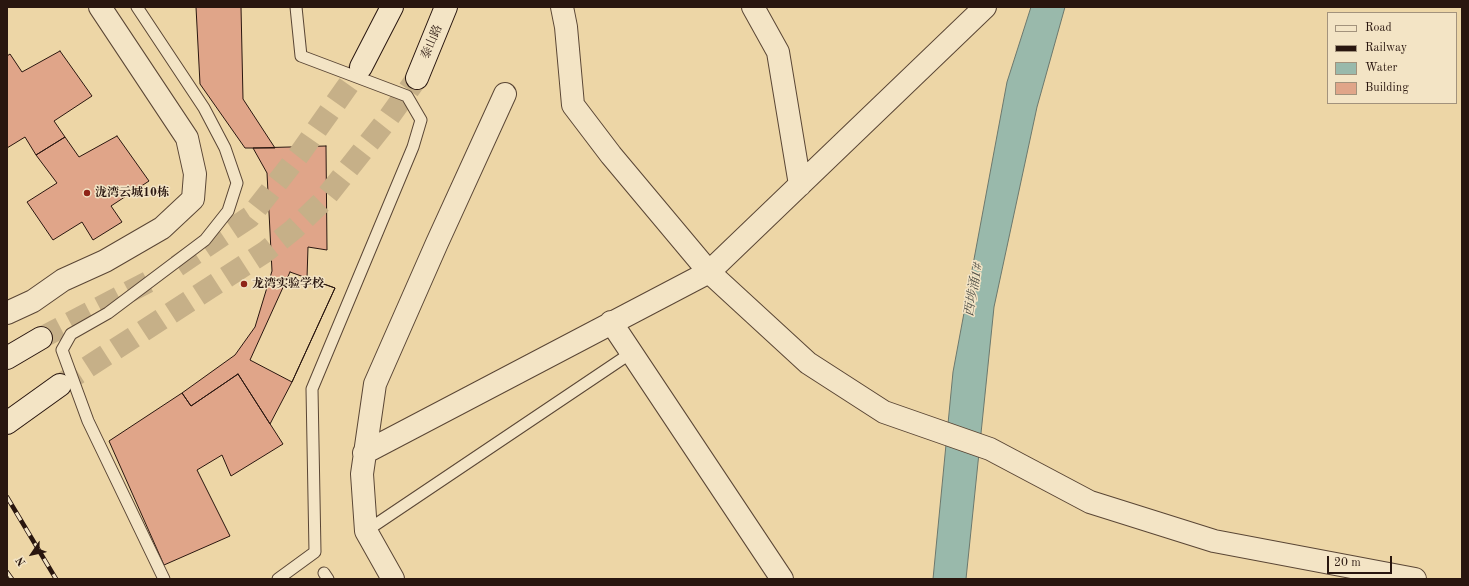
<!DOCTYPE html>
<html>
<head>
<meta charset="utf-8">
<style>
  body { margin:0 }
  #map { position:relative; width:1469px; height:586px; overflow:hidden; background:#edd6a6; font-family:"Old Standard TT",serif }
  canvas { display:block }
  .frame { position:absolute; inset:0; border:8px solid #29160f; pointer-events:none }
  .legend { position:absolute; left:1327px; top:12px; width:130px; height:92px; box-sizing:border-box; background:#f3e4c5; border:1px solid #a2927c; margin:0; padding:5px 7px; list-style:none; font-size:12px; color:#29160f }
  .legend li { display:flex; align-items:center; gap:8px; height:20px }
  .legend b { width:20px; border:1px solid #a2927c }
  .north { position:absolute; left:12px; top:534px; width:40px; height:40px; -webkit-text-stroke:3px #f3e4c5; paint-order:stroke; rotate:236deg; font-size:11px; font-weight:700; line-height:16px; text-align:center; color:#29160f }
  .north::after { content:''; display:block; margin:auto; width:14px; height:18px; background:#29160f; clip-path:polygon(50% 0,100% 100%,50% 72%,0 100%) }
  .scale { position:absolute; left:1327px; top:556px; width:65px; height:18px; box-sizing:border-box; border:2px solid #29160f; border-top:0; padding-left:5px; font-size:12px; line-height:14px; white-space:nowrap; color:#29160f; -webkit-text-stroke:3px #f3e4c5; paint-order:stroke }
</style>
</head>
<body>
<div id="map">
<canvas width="1469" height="586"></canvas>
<div class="frame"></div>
<ul class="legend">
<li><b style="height:5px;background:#f3e4c5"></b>Road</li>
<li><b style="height:5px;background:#29160f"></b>Railway</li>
<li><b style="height:11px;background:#99b9ab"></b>Water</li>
<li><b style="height:11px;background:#e0a589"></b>Building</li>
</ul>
<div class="north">N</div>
<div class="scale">20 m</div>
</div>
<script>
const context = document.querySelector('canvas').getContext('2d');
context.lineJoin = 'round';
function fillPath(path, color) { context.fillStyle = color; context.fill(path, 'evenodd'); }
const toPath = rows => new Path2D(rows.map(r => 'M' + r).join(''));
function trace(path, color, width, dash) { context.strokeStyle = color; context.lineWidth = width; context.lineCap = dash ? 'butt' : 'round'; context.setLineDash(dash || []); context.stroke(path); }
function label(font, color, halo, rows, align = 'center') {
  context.font = font + ' "Old Standard TT","Noto Serif SC",serif'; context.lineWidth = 3; context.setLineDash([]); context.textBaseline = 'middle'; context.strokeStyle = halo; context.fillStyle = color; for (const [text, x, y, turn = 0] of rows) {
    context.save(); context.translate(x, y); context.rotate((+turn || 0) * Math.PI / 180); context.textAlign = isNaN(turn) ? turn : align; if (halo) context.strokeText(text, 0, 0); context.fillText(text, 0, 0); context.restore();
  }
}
const water = toPath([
  [1031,7,1065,7,1037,107,994,307,966,579,933,579,953,372,1007,82,1031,7]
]);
fillPath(water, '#99b9ab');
trace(water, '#6c786d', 1);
const building = toPath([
  [196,7,241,7,243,99,275,148,245,148,200,84,196,7],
  [60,51,92,96,54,121,65,137,36,155,25,137,7,148,7,56,10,54,22,72,60,51],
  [117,136,149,181,111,206,122,222,93,240,82,222,53,240,27,202,57,183,36,155,65,137,79,157,117,136],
  [326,146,327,250,308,247,307,278,335,288,292,382,270,424,238,374,191,406,182,393,235,355,255,327,272,271,267,173,253,148,326,146],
  [290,272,335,288,292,382,250,360,290,272],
  [238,374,283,444,231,476,222,455,197,470,230,536,164,565,109,441,182,393,191,406,238,374]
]);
fillPath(building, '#e0a589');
trace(building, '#29160f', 1);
trace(toPath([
  [177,266,250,217,298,156,361,67],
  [41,338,148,282],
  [60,385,265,252,294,229,322,202,387,120,417,78]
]), '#c6b088', 22, [22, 11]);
const lane = toPath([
  [137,7,204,108,225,148,237,183,228,211,205,240,108,313,71,334,62,350,88,421,164,579],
  [366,531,631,353],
  [324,573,328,579],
  [278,579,315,552,312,389,413,147,421,120,407,96,301,56,296,7]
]);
const street = toPath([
  [562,7,566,27,573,105,611,155,709,272,985,7],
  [753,7,778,52,800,185],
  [7,313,33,301,63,280,105,261,162,228,193,199,195,174,187,138,100,7],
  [611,322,782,579],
  [364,453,709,272,808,363,884,412,990,449,1090,502,1214,541,1415,579],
  [393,579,366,531,362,474,375,384,437,243,505,94]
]);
const secondary = toPath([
  [361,67,392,7],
  [417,78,446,7],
  [7,358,41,338],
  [7,423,60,385]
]);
trace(lane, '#5a4635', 13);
trace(street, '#5a4635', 24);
trace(secondary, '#29160f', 24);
trace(lane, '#f3e4c5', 11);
trace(street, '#f3e4c5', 22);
trace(secondary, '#f3e4c5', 22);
const rail = toPath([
  [7,497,56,579],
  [7,572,12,579]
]);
trace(rail, '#29160f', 4.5);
trace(rail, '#f3e4c5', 3, [9]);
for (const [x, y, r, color] of [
  [87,193,4,"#8f2418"],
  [244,284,4,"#8f2418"]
]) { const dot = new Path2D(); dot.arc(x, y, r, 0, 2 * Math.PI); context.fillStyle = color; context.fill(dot); trace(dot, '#f3e4c5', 1.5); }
label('12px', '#29160f', '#f3e4c5', [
  ["泰山路",432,42,-67]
]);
label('bold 12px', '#29160f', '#f3e4c5', [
  ["泷湾云城10栋",95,193],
  ["龙湾实验学校",252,284]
], 'left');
label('italic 13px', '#504f46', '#f3e4c5', [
  ["西埗涌1#",974,289,-80]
]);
</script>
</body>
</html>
